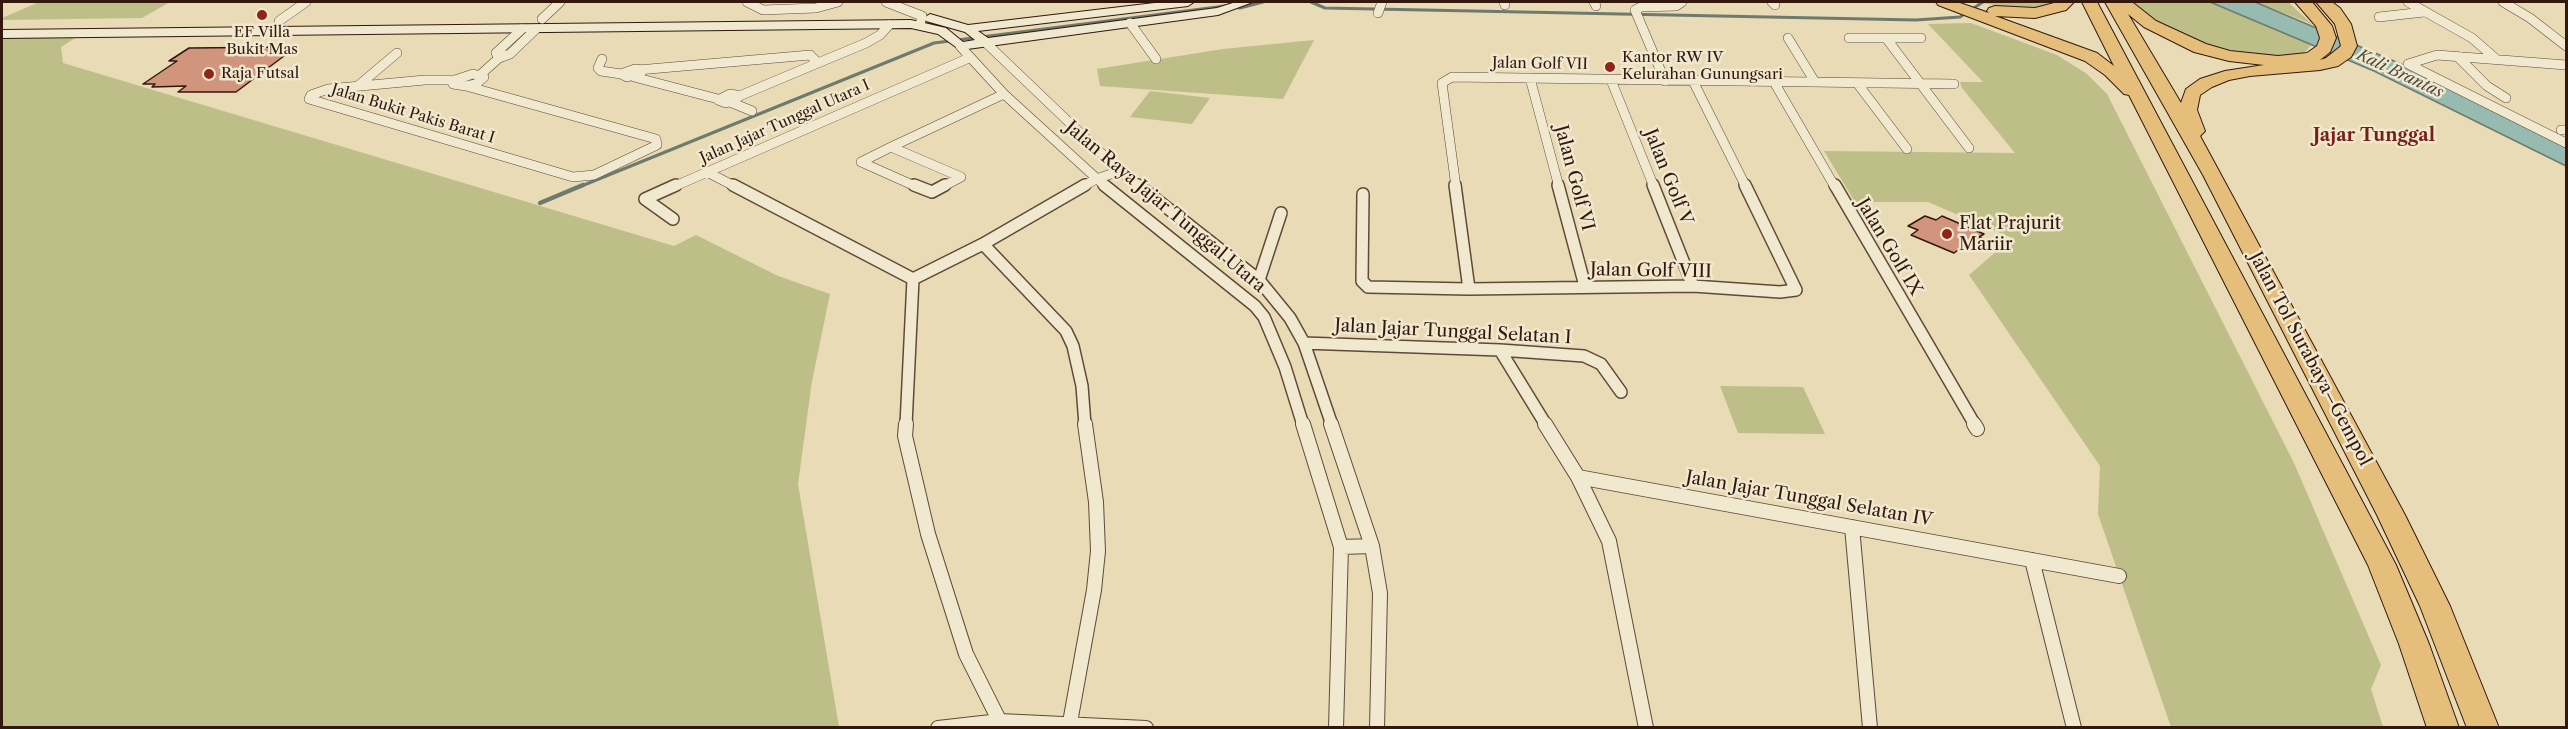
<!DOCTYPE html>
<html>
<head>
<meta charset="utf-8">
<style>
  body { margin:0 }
  #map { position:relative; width:2568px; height:729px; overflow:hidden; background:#e8dbb5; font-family:"Libre Caslon Text",serif }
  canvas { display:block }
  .frame { position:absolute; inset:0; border:3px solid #34180e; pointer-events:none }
</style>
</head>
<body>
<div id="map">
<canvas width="2568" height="729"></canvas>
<div class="frame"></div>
</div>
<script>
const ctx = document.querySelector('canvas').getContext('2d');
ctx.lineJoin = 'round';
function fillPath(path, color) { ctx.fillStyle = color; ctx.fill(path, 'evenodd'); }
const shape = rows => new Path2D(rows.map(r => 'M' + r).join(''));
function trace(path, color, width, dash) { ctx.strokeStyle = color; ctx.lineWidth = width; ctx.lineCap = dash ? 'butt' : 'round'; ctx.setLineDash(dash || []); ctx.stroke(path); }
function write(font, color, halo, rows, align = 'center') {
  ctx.font = font + ' "Libre Caslon Text",serif'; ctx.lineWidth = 5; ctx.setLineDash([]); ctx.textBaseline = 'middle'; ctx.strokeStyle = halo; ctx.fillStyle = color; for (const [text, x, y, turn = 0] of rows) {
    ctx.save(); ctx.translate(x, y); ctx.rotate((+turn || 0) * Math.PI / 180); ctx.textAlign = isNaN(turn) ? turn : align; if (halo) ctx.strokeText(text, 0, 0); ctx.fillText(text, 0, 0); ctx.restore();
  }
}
fillPath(shape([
  [39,2,170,2,142,18,2,20,2,18],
  [1975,2,2054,2,2037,7,2019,9],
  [2135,2,2210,2,2312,44,2305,52,2290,56,2252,55,2215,48,2161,24,2139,8],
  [2255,2,2288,2,2313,25,2305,21],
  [1971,23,2057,55,2087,74,2107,94,2294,463,2381,665,2371,689,2383,727,2171,727,2098,514,2100,466,1969,275,2012,238,1928,202,1855,202,1824,151,2015,153,1962,88,1960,82,1983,82,1928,24],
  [2,36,78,36,61,47,63,63,674,246,696,235,778,276,830,294,812,381,798,484,839,727,2,727],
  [1314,40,1283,99,1100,86,1097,69,1223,49],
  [1150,91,1210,98,1192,124,1130,117],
  [1720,386,1803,387,1825,434,1738,433]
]), '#bebe88');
const water = shape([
  [2210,2,2255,2,2401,64,2566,145,2566,166,2374,71,2210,2]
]);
fillPath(water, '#97bbb0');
trace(water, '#6f7a6f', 1.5);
trace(shape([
  [1311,2,1325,8,1916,20,1960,17,1983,2],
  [579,187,934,43,1225,6,1240,8,1263,2]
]), '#6f7a6f', 3);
trace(shape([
  [540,203,583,185]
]), '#6f7a6f', 4.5);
const building = shape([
  [296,47,236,92,178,92,186,86,152,87,155,84,143,84,177,61,169,61,189,48,296,47],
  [1925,216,1936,220,1942,216,1984,234,1979,237,1982,238,1965,250,1961,248,1954,253,1911,235,1918,230,1908,226,1925,216]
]);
fillPath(building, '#d0957c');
trace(building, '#34180e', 1.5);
const streetFar2 = shape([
  [747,2,763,10,816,8,838,2],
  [886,2,922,16,920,25],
  [1504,2,1505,5],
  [1594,2,1596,6],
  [1772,2,1775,5],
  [2408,2,2472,38,2496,59],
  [2503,2,2530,18,2566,46],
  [1378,13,1382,2],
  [2379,17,2424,12],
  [542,19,560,2],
  [279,21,306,2],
  [1130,23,1156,59],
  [1788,38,1815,82],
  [1849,38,1886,38,1969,148],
  [1886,38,1921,38],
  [985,42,1120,171,1140,187],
  [960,46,1004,94,1106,187],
  [2457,56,2487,86,2506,98],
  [499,58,496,53,522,29],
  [602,59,598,68,601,71,621,74],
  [818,63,866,43,880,35,889,25],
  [2566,65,2437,55,2408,64,2566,143],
  [635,69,641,70,641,73,627,77,621,74,635,69],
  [638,70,810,55,818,63,737,97],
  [480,75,499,58,510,54,536,29],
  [634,77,718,99],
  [1530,78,1559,187],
  [455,80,453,84,466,86],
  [455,80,425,80,328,89,311,95,309,99,573,177,594,175,657,145,656,139,466,86],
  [455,80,473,74,484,77,476,84,466,86],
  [1611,80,1654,187],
  [1665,81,1635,10,1641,7,1676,6,1682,2],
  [1693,81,1746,187],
  [1774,82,1835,187],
  [1857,83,1907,149],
  [359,85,397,53],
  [730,94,736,95,737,98,726,103,718,100,730,94],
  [730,102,752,111],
  [2561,130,2566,130],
  [891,147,961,177,942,187],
  [891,147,861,162,917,187],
  [891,147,1004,94],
  [707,172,736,187],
  [673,187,969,58],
  [1082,187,1096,179,1120,171],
  [1456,187,1442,83,1452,77,1954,84]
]);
const streetFar1 = shape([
  [733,185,913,279],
  [914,185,932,192,945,185],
  [1104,185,1255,306,1264,317,1285,367,1303,425],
  [1138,185,1259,280,1290,318,1304,343,1332,425],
  [1455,185,1469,289],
  [1558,185,1585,286],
  [1653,185,1693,286],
  [1835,185,1975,425],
  [1363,194,1362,281,1368,287,1469,289,1693,286,1780,292,1796,290,1745,185],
  [645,199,676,185],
  [645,199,673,219],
  [983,244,1066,331,1073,346,1082,386,1085,425],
  [913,279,983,244,1085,185],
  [1259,280,1281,213],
  [1304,343,1500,350,1584,356,1601,364,1621,392],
  [1500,350,1546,425],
  [906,425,913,279]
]);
const street = shape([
  [906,424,905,436,928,534,966,654,1003,728],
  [1303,424,1341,547,1336,728],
  [1331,424,1372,546,1380,593,1377,728],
  [1545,424,1578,477,1609,541,1646,728],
  [1974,424,1977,429],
  [1578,477,2119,576],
  [1852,527,1870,728],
  [1341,547,1372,546],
  [2032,560,2074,728],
  [938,728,1000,721,1146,728],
  [1069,728,1094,590,1098,551,1096,502,1085,424]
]);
const secondary = shape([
  [1163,2,1194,2,1188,6,978,31,988,38,1217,8,1236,2,1253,2,1218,15,960,50,938,34,911,28,2,38,2,30,911,20,946,28,963,42,975,40,965,32,926,21,924,18,930,14,968,25,1163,2]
]);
const highway = shape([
  [1936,2,1957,2,1989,13,1987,11,1989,8,1995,6,2035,8,2058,2,2074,2,2066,10,2035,18,1995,16,2097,53,2114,66,2082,2,2097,2,2396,565,2429,644,2459,728,2427,728,2399,644,2368,565,2129,95,2124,94,2105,75,2085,61,1938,5,1936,2],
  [2105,2,2132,2,2156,21,2206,44,2230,51,2278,56,2307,53,2317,46,2320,38,2316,26,2295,2,2312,2,2332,26,2336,38,2330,52,2320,60,2326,58,2341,46,2335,24,2316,2,2332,2,2340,8,2351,24,2357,46,2351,57,2338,66,2320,70,2250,76,2229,80,2212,87,2200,95,2197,110,2205,131,2200,136,2405,515,2450,606,2499,728,2467,728,2420,606,2377,515,2203,175,2105,2],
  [2128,14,2144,27,2194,52,2229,61,2264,65,2225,71,2200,79,2186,89,2181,103,2128,14]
]);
trace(streetFar2, '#614938', 10);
trace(streetFar1, '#614938', 14);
trace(street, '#614938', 16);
trace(secondary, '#34180e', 2);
trace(highway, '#34180e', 2);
trace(streetFar2, '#f0e8cf', 9);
trace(streetFar1, '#f0e8cf', 11);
trace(street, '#f0e8cf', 14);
fillPath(secondary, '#f0e8cf');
fillPath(highway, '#e4be7a');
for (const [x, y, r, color] of [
  [262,15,6,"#8f2418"],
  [1610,67,6,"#8f2418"],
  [209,74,6,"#8f2418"],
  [1947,234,6,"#8f2418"]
]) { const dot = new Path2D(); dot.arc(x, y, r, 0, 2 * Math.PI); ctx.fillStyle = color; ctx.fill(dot); trace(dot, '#f0e8cf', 2); }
write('15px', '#34180e', '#f0e8cf', [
  ["EF Villa",262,33,"center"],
  ["Bukit Mas",262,50,"center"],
  ["Kantor RW IV",1622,58],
  ["Kelurahan Gunungsari",1622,75],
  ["Raja Futsal",221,74]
], 'left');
write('15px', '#34180e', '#f0e8cf', [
  ["Jalan Golf VII",1540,64,1],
  ["Jalan Bukit Pakis Barat I",413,114,17],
  ["Jalan Jajar Tunggal Utara I",785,122,-24]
]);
write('italic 16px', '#52493f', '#f0e8cf', [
  ["Kali Brantas",2400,74,25]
]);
write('bold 18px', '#7a1f14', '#f0e8cf', [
  ["Jajar Tunggal",2374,136]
]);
write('18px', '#34180e', '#f0e8cf', [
  ["Jalan Golf V",1668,177,68],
  ["Jalan Golf VI",1574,178,75],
  ["Jalan Raya Jajar Tunggal Utara",1165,207,40],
  ["Jalan Golf IX",1889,247,59],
  ["Jalan Golf VIII",1651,271,1],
  ["Jalan Jajar Tunggal Selatan I",1453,332,3],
  ["Jalan Tol Surabaya–Gempol",2310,359,62],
  ["Jalan Jajar Tunggal Selatan IV",1809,499,10]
]);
write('18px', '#34180e', '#f0e8cf', [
  ["Flat Prajurit",1959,224],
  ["Mariir",1959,245]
], 'left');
</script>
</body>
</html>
